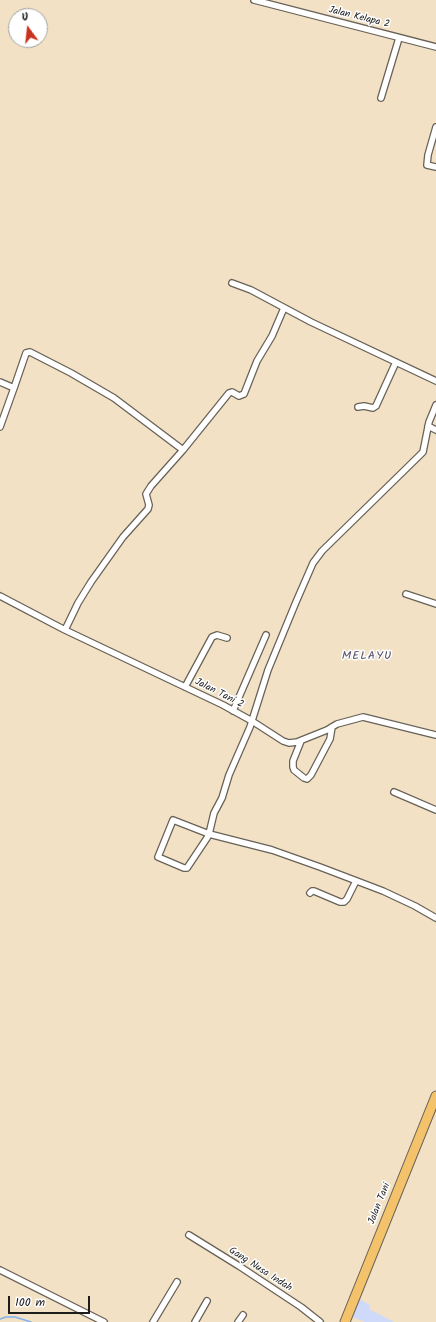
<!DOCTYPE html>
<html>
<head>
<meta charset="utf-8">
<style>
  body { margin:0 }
  #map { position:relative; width:436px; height:1322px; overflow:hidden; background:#f2e1c4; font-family:Kalam,sans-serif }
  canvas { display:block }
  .north { position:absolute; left:8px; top:8px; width:40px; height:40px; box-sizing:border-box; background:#fff; border:1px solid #a4a4a4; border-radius:50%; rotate:345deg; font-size:11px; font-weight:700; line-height:16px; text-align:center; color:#1c1c1c }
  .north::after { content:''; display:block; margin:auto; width:14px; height:18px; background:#c8321e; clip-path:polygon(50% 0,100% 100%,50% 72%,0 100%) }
  .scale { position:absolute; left:8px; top:1296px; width:82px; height:18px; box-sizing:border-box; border:2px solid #1c1c1c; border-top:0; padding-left:5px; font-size:12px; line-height:14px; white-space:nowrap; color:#1c1c1c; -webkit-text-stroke:3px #fff; paint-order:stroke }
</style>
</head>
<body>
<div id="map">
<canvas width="436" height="1322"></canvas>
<div class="north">U</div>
<div class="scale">100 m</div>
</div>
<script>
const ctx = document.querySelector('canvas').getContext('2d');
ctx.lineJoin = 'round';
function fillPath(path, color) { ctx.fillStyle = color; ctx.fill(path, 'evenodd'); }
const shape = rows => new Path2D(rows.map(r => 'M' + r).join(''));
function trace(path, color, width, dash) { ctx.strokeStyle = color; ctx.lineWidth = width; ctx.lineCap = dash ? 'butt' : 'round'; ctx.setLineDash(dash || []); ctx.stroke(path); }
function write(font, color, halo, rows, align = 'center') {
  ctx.font = font + ' Kalam,sans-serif'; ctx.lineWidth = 3; ctx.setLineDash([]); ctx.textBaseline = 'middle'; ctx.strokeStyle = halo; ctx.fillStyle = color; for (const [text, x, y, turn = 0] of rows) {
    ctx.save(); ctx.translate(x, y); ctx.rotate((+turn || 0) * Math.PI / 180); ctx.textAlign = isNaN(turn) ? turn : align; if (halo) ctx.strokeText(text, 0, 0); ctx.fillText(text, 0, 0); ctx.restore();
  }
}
fillPath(shape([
  [358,1298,370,1305,369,1309,394,1322,365,1322,350,1316]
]), '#cfdafa');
trace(shape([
  [0,1319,6,1317,15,1317,31,1322]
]), '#81b2ed', 1.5);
const minor = shape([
  [254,0,436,47],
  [381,98,399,38],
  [436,127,428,155,427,165,436,167],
  [232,283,251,290,311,322,436,381],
  [0,382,14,388,0,427],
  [14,388,26,353,30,352,71,373,114,398,183,450],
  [436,405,429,422,423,452,419,456,322,551,313,563,296,602,268,670,250,727,229,775,222,798,214,813,209,834,207,838,187,868,184,868,158,857,173,820,209,834,272,850,320,867,383,891,415,906,436,918],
  [358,407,364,406,373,408,376,406,396,362],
  [428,426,436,430],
  [406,594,436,604],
  [0,596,65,630,223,705,252,721,283,741,289,743,297,742,327,730,337,724,363,717,436,735],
  [65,630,78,603,91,582,123,537,148,509,149,505,146,494,151,486,183,450,229,393,232,392,239,396,244,394,257,361,272,336,284,308],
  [185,687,212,637,217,635,227,638],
  [233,711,266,635],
  [301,741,293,761,293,767,294,770,304,778,307,779,311,775,330,739,332,727],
  [394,792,436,810],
  [310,893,312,891,314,891,340,902,344,902,347,899,356,881],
  [189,1235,239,1266,301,1307,320,1322],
  [0,1270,104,1322],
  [153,1322,177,1282],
  [195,1322,207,1301],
  [238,1322,243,1315]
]);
const trunk = shape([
  [345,1322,436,1096]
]);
trace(minor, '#676157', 8);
trace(trunk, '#676157', 11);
trace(minor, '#fff', 5.5);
trace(trunk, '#f3c26a', 9);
write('10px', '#1c1c1c', '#fff', [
  ["Jalan Kelapa 2",359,18,14],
  ["Jalan Tani 2",219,694,27],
  ["Jalan Tani",380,1204,-68],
  ["Gang Nusa Indah",260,1270,33]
]);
ctx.letterSpacing = '1px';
write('12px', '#55516a', '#fff', [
  ["MELAYU",367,657]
]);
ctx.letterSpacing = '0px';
</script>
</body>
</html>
